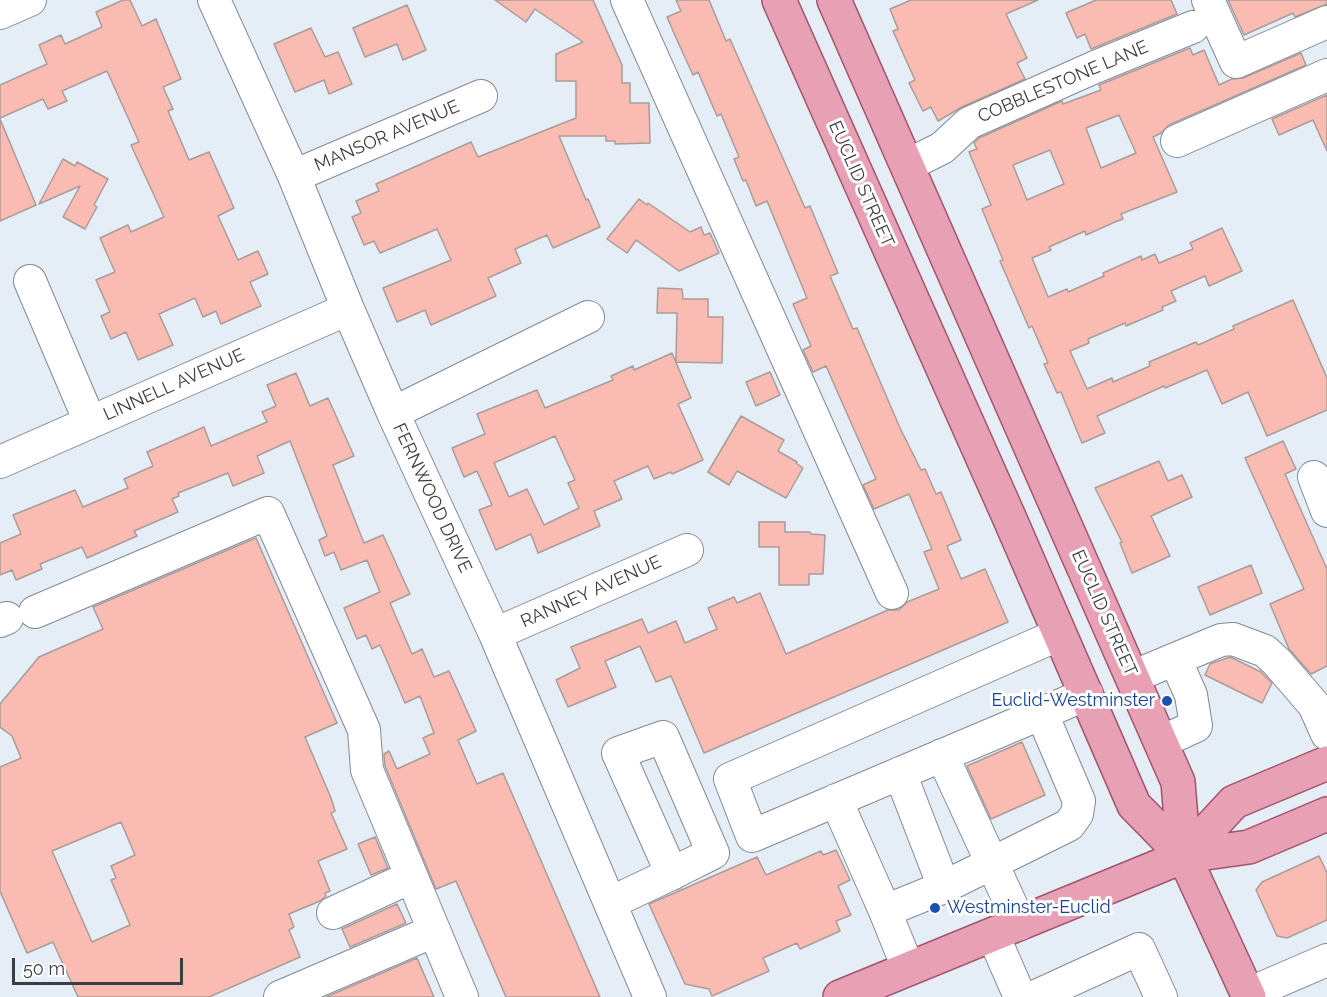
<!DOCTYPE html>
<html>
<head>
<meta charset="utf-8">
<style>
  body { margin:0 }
  #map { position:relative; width:1327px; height:997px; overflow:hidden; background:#e5edf7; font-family:Raleway,sans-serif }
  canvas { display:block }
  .scale { position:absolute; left:12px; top:958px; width:171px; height:27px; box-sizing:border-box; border:3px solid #3a3d41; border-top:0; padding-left:8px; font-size:18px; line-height:21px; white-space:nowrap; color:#3a3d41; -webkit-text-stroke:4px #fff; paint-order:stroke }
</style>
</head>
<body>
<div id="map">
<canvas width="1327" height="997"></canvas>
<div class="scale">50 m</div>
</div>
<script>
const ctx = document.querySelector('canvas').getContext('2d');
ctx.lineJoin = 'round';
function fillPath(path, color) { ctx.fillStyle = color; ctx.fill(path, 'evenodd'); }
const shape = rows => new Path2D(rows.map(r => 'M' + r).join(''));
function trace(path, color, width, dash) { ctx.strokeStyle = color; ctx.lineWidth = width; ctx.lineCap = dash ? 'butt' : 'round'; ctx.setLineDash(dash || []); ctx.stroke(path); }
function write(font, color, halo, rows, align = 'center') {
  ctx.font = font + ' Raleway,sans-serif'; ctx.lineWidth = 6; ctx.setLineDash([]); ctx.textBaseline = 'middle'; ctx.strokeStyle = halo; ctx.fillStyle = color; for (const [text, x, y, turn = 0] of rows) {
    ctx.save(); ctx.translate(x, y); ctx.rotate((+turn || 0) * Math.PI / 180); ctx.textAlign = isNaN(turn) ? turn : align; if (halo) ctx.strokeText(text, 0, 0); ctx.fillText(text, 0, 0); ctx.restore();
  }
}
const building = shape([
  [123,0,130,0,142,26,156,19,181,79,163,87,173,109,168,111,189,160,209,152,234,208,218,216,238,260,258,251,268,274,250,282,261,306,221,324,216,311,203,317,195,298,159,314,173,345,138,360,126,332,111,339,101,316,110,312,96,280,115,272,100,238,128,225,131,232,164,217,131,145,139,142,107,71,62,91,67,101,48,109,43,99,0,118,0,85,47,64,39,45,61,35,65,44,102,27,96,12,123,0],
  [495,0,593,0,622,65,622,83,630,83,630,103,649,103,650,143,615,144,615,141,606,141,606,136,559,136,586,200,588,199,600,227,553,248,547,235,515,249,521,263,488,278,496,296,431,325,425,310,397,322,383,288,451,260,437,229,380,253,374,241,364,245,352,217,361,213,356,201,379,191,376,184,471,142,478,157,576,118,576,81,556,81,556,54,583,42,535,9,526,22,495,0],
  [676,0,709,0,726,41,730,39,805,208,810,206,838,273,830,276,853,329,857,328,900,428,921,470,925,469,936,494,941,492,961,540,947,546,961,579,985,569,1008,622,704,753,671,676,656,682,640,646,605,661,616,687,568,707,556,680,580,668,571,647,642,619,648,633,676,621,685,643,717,629,708,608,734,597,737,603,760,593,786,654,888,610,899,610,907,602,939,589,924,552,932,549,909,494,874,509,863,485,876,479,856,434,826,366,813,372,803,350,811,346,793,304,807,298,767,201,756,206,746,180,743,181,734,159,739,157,721,114,717,116,698,72,693,75,677,40,667,17,681,11,676,0],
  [911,0,1038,0,1006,14,1027,58,1017,63,1025,79,962,107,938,121,931,107,923,111,909,83,915,80,893,31,898,29,890,9,911,0],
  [1096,0,1171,0,1177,14,1091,49,1085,34,1077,38,1066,13,1096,0],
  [1228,0,1327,0,1327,4,1295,17,1293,13,1244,35,1228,0],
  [407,5,426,50,403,60,397,44,365,57,353,28,407,5],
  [311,28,325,57,338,52,352,84,329,94,324,80,295,92,274,44,311,28],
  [1190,48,1193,55,1204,50,1219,85,1232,79,1243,78,1301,53,1306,65,1169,125,1161,133,1153,137,1177,192,1121,214,1123,219,1115,222,1086,235,1085,231,1049,247,1051,250,1032,258,1048,297,1067,289,1068,292,1104,276,1103,273,1141,256,1142,260,1155,254,1159,263,1193,249,1190,243,1222,228,1242,271,1209,286,1205,276,1171,291,1176,301,1162,307,1163,310,1126,326,1125,323,1088,339,1089,343,1070,351,1087,389,1112,378,1113,382,1150,366,1149,362,1196,342,1198,345,1234,329,1233,326,1293,300,1327,378,1327,410,1267,436,1248,392,1222,404,1207,370,1165,388,1164,386,1097,416,1105,433,1082,443,1061,392,1057,393,1044,364,1048,363,1032,326,1029,328,1000,261,1003,260,982,209,991,205,969,152,977,149,974,143,979,138,1062,101,1063,104,1101,90,1099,85,1190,48],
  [1119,115,1136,153,1101,168,1086,128,1119,115],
  [1050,150,1064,184,1027,200,1013,165,1050,150],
  [1327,95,1327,151,1313,120,1279,135,1272,119,1327,95],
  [0,119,36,205,0,221,0,119],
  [63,159,75,166,77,162,108,179,94,205,97,207,85,229,63,217,80,186,39,204,63,159],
  [639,199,647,205,648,203,690,232,701,227,704,235,710,233,719,253,679,271,636,240,627,253,607,239,639,199],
  [658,288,682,289,683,299,708,299,708,317,723,317,722,363,676,362,677,313,657,313,658,288],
  [672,353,691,398,678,404,703,460,672,474,671,472,654,479,648,466,614,481,622,499,594,511,600,526,577,536,538,553,531,534,496,550,479,510,492,505,477,471,464,477,452,448,485,434,477,414,537,390,545,408,613,380,611,376,633,366,634,370,672,353],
  [555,436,575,480,568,483,579,508,544,525,527,489,509,497,494,463,555,436],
  [770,372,780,395,756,406,746,382,770,372],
  [296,373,310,406,328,398,354,456,333,465,364,543,383,535,410,594,390,603,412,654,422,649,434,677,449,671,476,731,458,740,477,784,503,773,600,997,506,997,456,881,436,889,385,766,384,754,389,751,397,769,430,754,423,738,434,733,420,696,405,703,380,645,372,649,366,635,357,639,344,608,380,592,367,560,341,570,334,552,325,556,319,540,327,536,290,441,257,456,264,473,233,486,228,473,178,493,179,496,172,499,178,512,134,531,137,536,87,558,82,547,40,564,42,569,16,580,12,570,0,575,0,543,21,534,13,515,75,490,83,507,128,488,124,479,153,466,147,452,204,427,211,446,267,422,262,412,276,406,267,385,296,373],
  [741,416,784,440,778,451,797,462,796,463,803,468,786,498,737,471,729,485,708,472,741,416],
  [1283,441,1296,469,1285,474,1327,569,1327,666,1311,674,1289,649,1270,604,1304,589,1245,458,1283,441],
  [1159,461,1168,481,1182,475,1192,497,1151,516,1170,556,1132,573,1120,543,1122,542,1095,488,1159,461],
  [759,522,785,522,785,532,810,532,811,534,825,535,823,574,809,574,809,585,779,585,779,547,759,547,759,522],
  [256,538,337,723,305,737,331,798,335,811,331,813,347,849,318,861,330,891,325,893,326,896,320,901,289,914,294,927,289,930,300,957,209,997,78,997,53,942,27,953,0,891,0,767,21,758,12,736,0,727,0,704,39,657,103,629,93,607,256,538],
  [121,822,135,855,111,866,116,878,111,880,130,925,92,942,52,851,121,822],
  [1251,565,1262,593,1210,615,1198,587,1251,565],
  [1230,657,1261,672,1272,683,1262,703,1205,675,1210,664,1230,657],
  [1022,742,1045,795,991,819,967,766,1022,742],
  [375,837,388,868,371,875,358,844,375,837],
  [836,850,850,880,838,886,851,915,836,921,840,931,800,949,797,943,763,958,769,971,712,996,709,989,685,984,649,904,757,857,766,875,821,851,823,855,836,850],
  [1319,856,1327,873,1327,920,1287,938,1277,936,1256,890,1262,882,1319,856],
  [397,904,406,923,350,947,342,929,397,904],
  [417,958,434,997,326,997,417,958]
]);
fillPath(building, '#fabcb2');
trace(building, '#a99c99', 1.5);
const minor = shape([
  [214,0,294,176,348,309,393,413,495,634,650,997],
  [627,0,892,593],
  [1208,0,1236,62,1327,22],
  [0,13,30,0],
  [1177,141,1327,75],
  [908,165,942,148,969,123,1095,67,1193,27],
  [294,176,481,96],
  [30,281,90,422],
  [393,413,588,317],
  [0,462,348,309],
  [1314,477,1327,511],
  [35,612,268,513,364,730,367,770,462,997],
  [0,621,7,618],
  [495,634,687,550],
  [1060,634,730,779,752,836,1087,694],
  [1132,677,1221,640,1233,639,1265,651,1277,662,1314,705,1327,734],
  [1161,742,1196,726,1191,695,1175,659],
  [942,755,1020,924],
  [900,773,944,887],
  [836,800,885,911,908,968],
  [610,903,667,876,713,853,663,737,618,753,672,874],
  [885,911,944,887,1069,825,1077,814,1079,801,1042,714],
  [333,913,411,877],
  [993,935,1020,997],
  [1248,994,1327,960],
  [280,997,434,931],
  [1034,997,1139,949,1161,997]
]);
const major = shape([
  [779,0,1009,517,1134,805,1184,856],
  [834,0,1178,782,1184,856,1249,997],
  [1184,856,1234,802,1327,763],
  [840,997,1184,856,1249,847,1327,814]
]);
trace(minor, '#838993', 34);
trace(major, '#a1546b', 36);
trace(minor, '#fff', 32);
trace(major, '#e8a0b4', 33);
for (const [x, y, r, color] of [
  [1167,701,6,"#1a4fb4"],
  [935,908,6,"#1a4fb4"]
]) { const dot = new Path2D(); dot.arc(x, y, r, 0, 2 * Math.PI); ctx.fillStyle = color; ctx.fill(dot); trace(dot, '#fff', 2); }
write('18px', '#3a3d41', '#fff', [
  ["COBBLESTONE LANE",1063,82,-23],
  ["MANSOR AVENUE",387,136,-23],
  ["EUCLID STREET",861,184,66],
  ["LINNELL AVENUE",174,385,-24],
  ["FERNWOOD DRIVE",432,498,65],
  ["RANNEY AVENUE",591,592,-24],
  ["EUCLID STREET",1104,613,66]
]);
write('18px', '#164399', '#fff', [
  ["Euclid-Westminster",1155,701],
  ["Westminster-Euclid",947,908,"left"]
], 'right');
</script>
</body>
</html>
